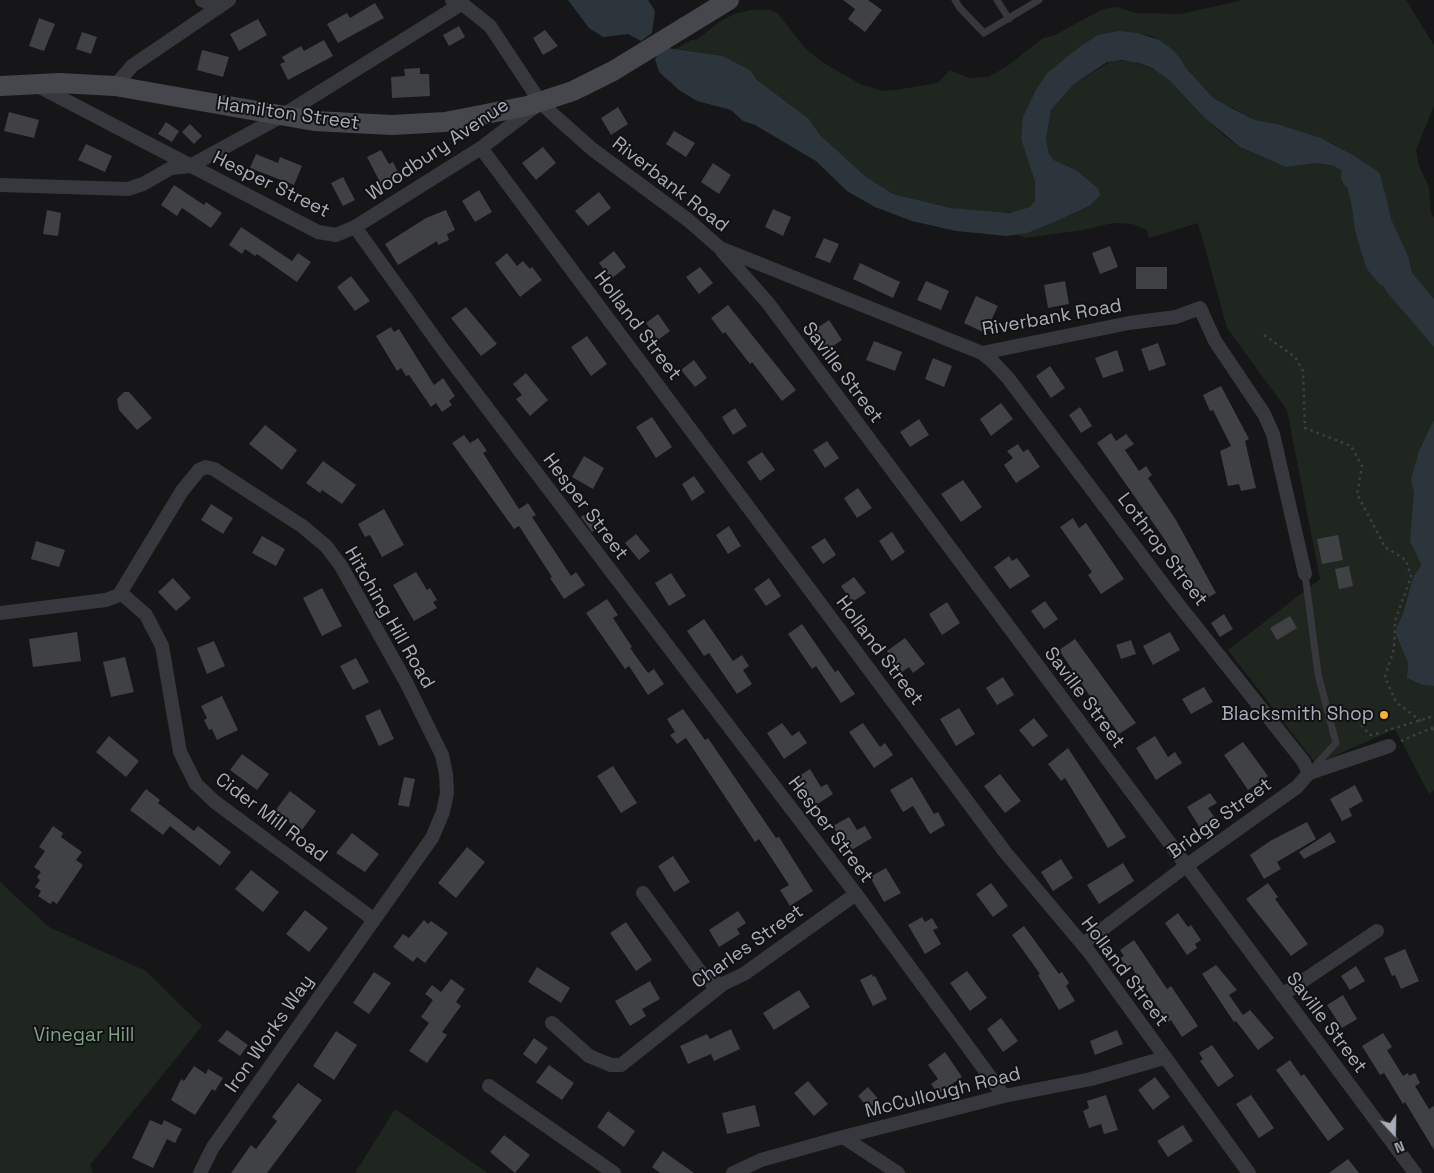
<!DOCTYPE html>
<html>
<head>
<meta charset="utf-8">
<style>
  body { margin:0 }
  #map { position:relative; width:1434px; height:1173px; overflow:hidden; background:#161618; font-family:"Space Grotesk",sans-serif }
  canvas { display:block }
  .north { position:absolute; left:1369px; top:1108px; width:50px; height:50px; -webkit-text-stroke:4px #111113; paint-order:stroke; rotate:159deg; font-size:14px; font-weight:700; line-height:20px; text-align:center; color:#a8adb8 }
  .north::after { content:''; display:block; margin:auto; width:18px; height:22px; background:#a8adb8; clip-path:polygon(50% 0,100% 100%,50% 72%,0 100%) }
</style>
</head>
<body>
<div id="map">
<canvas width="1434" height="1173"></canvas>
<div class="north">N</div>
</div>
<script>
const ctx = document.querySelector('canvas').getContext('2d');
ctx.lineJoin = 'round';
function fillPath(path, color) { ctx.fillStyle = color; ctx.fill(path, 'evenodd'); }
const shape = rows => new Path2D(rows.map(r => 'M' + r).join(''));
function trace(path, color, width, dash) { ctx.strokeStyle = color; ctx.lineWidth = width; ctx.lineCap = dash ? 'butt' : 'round'; ctx.setLineDash(dash || []); ctx.stroke(path); }
function write(font, color, halo, rows, align = 'center') {
  ctx.font = font + ' "Space Grotesk",sans-serif'; ctx.lineWidth = 4; ctx.setLineDash([]); ctx.textBaseline = 'middle'; ctx.strokeStyle = halo; ctx.fillStyle = color; for (const [text, x, y, turn = 0] of rows) {
    ctx.save(); ctx.translate(x, y); ctx.rotate((+turn || 0) * Math.PI / 180); ctx.textAlign = isNaN(turn) ? turn : align; if (halo) ctx.strokeText(text, 0, 0); ctx.fillText(text, 0, 0); ctx.restore();
  }
}
fillPath(shape([
  [1243,0,1406,0,1434,45,1434,106,1416,150,1419,166,1429,187,1431,213,1434,217,1434,790,1429,794,1395,729,1316,764,1228,650,1320,579,1287,410,1227,328,1198,223,1149,238,1147,230,1132,224,1113,223,1083,230,1039,236,1025,238,1017,234,1028,233,1089,206,1098,188,1076,170,1054,160,1049,154,1046,139,1051,110,1074,84,1111,61,1132,61,1157,71,1169,80,1223,135,1240,147,1286,167,1317,163,1334,166,1341,170,1354,184,1363,202,1372,242,1409,262,1392,221,1380,173,1332,143,1277,124,1255,120,1212,97,1184,67,1181,59,1172,49,1152,36,1138,33,1098,35,1047,73,1027,109,1021,139,1035,182,1035,201,1031,207,1017,212,995,213,951,208,893,194,865,176,820,135,809,119,757,80,750,70,737,63,723,56,676,49,691,40,696,40,721,21,734,14,751,10,770,10,778,14,805,48,822,62,860,84,884,91,895,90,938,83,950,70,969,78,988,77,1006,67,1043,38,1053,36,1103,9,1117,7,1136,13,1180,14],
  [0,882,49,927,146,971,202,1026,90,1165,93,1173,0,1173],
  [395,1109,488,1173,355,1173]
]), '#1e261f');
fillPath(shape([
  [568,0,648,0,655,11,652,33,641,41,628,34,603,37,589,28],
  [1119,31,1138,33,1159,40,1172,49,1181,59,1185,67,1212,97,1235,110,1255,120,1277,124,1321,138,1353,155,1380,173,1392,221,1408,256,1412,273,1434,299,1434,347,1386,291,1376,263,1363,202,1354,184,1345,173,1334,166,1317,163,1286,167,1240,147,1205,118,1169,80,1152,68,1139,63,1122,60,1107,62,1074,84,1051,110,1046,139,1049,154,1054,160,1076,170,1098,188,1100,195,1089,206,1061,219,1028,233,1007,236,956,231,912,221,875,207,847,191,816,161,804,154,755,125,743,121,731,110,697,101,679,90,659,72,655,59,659,53,668,48,723,56,750,70,757,80,809,119,820,135,865,176,893,194,951,208,1010,213,1030,207,1035,201,1035,182,1021,139,1023,117,1036,90,1047,73,1081,46,1098,35],
  [1434,420,1434,686,1423,685,1407,678,1413,609,1421,564,1410,541,1414,493,1411,479,1419,451]
]), '#2c353c');
trace(shape([
  [1354,176,1359,181,1364,200,1368,229,1378,262,1388,274],
  [1434,570,1425,583,1416,616,1409,632,1418,653,1434,671]
]), '#2c353c', 26);
fillPath(shape([
  [843,0,868,0,882,10,865,32,848,19,855,9],
  [375,3,384,18,338,43,327,24,347,13,350,18],
  [39,18,55,24,44,51,29,46],
  [258,19,267,35,239,51,230,34],
  [459,26,465,37,449,46,443,35],
  [545,30,558,46,543,55,533,38],
  [82,32,97,37,91,54,76,49],
  [324,40,333,56,288,80,280,64,285,62,282,57,301,46,304,51],
  [202,50,229,57,223,77,197,70],
  [420,68,420,74,429,74,430,96,392,98,391,77,405,76,404,69],
  [618,107,628,124,611,135,601,118],
  [9,112,39,120,34,138,4,131],
  [166,122,179,131,172,142,158,134],
  [190,124,202,136,194,144,182,132],
  [674,131,695,143,686,157,666,144],
  [86,144,112,156,105,172,78,160],
  [543,147,556,163,536,180,522,163],
  [381,150,389,164,393,162,400,176,382,186,367,157],
  [256,154,278,163,280,157,302,166,294,185,250,168],
  [713,163,731,175,719,194,701,182],
  [343,177,355,200,343,206,331,183],
  [174,185,204,205,206,202,222,213,211,228,182,208,177,216,161,205],
  [479,190,492,212,475,222,462,201],
  [599,192,611,208,588,226,575,211],
  [773,209,791,217,783,236,765,227],
  [47,210,61,213,58,236,43,234],
  [446,210,455,230,447,234,449,240,438,245,437,241,398,265,385,244,426,218],
  [241,227,292,261,298,253,311,262,297,282,257,254,255,256,245,249,242,254,229,245],
  [824,238,839,244,830,263,815,257],
  [1110,246,1118,267,1100,274,1092,253],
  [614,251,626,267,611,279,599,263],
  [507,253,517,266,523,261,530,269,532,267,542,280,520,297,495,263],
  [860,263,900,282,893,298,853,279],
  [700,267,713,283,699,294,686,277],
  [1136,267,1167,267,1167,289,1136,289],
  [351,276,370,301,355,311,337,287],
  [926,281,949,291,941,310,917,300],
  [1065,281,1069,304,1048,308,1044,285],
  [976,296,998,306,985,333,964,323],
  [728,305,796,390,782,401,752,362,750,364,725,332,723,334,711,318],
  [466,307,497,344,481,356,451,318],
  [658,314,670,331,658,340,646,323],
  [829,320,842,340,827,350,814,330],
  [391,327,394,332,399,329,434,385,443,378,455,396,449,401,452,405,442,412,436,403,431,407,409,375,406,376,401,368,397,371,376,336],
  [587,336,607,364,591,376,571,347],
  [874,341,902,352,895,371,866,360],
  [1158,343,1166,365,1149,371,1141,349],
  [1117,350,1124,371,1103,378,1095,358],
  [933,358,952,366,944,387,925,379],
  [694,360,707,378,695,387,681,370],
  [1050,366,1065,388,1051,398,1036,376],
  [526,373,548,400,530,416,516,399,522,395,513,384],
  [1221,386,1249,439,1245,441,1256,488,1241,491,1239,484,1228,486,1220,451,1231,446,1213,410,1210,411,1203,395],
  [124,392,129,392,152,418,137,430,119,410,117,399],
  [1001,403,1013,419,991,436,980,419],
  [1080,407,1092,426,1081,433,1069,415],
  [735,408,747,426,733,435,722,417],
  [652,417,672,447,656,458,636,427],
  [919,419,929,435,910,447,900,432],
  [265,425,297,450,282,470,249,444],
  [1111,433,1116,441,1126,434,1134,444,1125,450,1139,471,1146,466,1152,475,1148,478,1176,520,1216,593,1202,601,1180,562,1178,563,1165,540,1097,443],
  [464,435,470,443,478,438,487,451,483,453,519,509,528,503,536,515,532,517,571,576,576,572,585,585,564,599,550,578,552,577,519,526,514,529,452,443],
  [827,441,839,458,825,468,813,450],
  [1018,444,1023,452,1028,449,1040,467,1016,483,1004,465,1013,458,1007,451],
  [762,452,775,470,760,481,747,462],
  [584,456,604,468,593,489,572,477],
  [323,461,356,485,342,504,322,490,320,493,306,483],
  [694,476,705,492,692,501,682,484],
  [963,480,982,507,961,522,941,494],
  [858,488,872,508,857,518,844,498],
  [211,504,233,518,223,534,201,520],
  [384,509,404,545,382,557,370,535,365,537,358,524],
  [591,511,600,528,592,532,581,517],
  [1073,518,1079,528,1086,523,1124,579,1101,594,1088,575,1092,572,1060,527],
  [729,526,741,546,728,554,716,535],
  [892,532,905,552,892,561,879,541],
  [636,534,650,551,639,560,625,543],
  [1338,535,1343,560,1322,564,1317,539],
  [262,536,285,549,276,566,252,553],
  [825,538,836,555,823,564,811,547],
  [36,541,65,550,59,567,31,559],
  [1009,556,1012,561,1017,558,1030,576,1010,589,994,567],
  [1349,566,1353,586,1339,589,1335,569],
  [416,572,427,590,430,588,437,600,433,602,437,608,414,621,393,585],
  [671,573,686,596,669,606,655,583],
  [854,577,866,593,852,602,841,586],
  [173,578,191,598,176,611,158,592],
  [769,578,781,596,766,606,754,589],
  [322,588,342,626,322,636,303,598],
  [607,599,618,615,613,618,632,647,630,648,648,673,654,669,664,684,648,695,629,666,625,669,586,613],
  [1045,601,1058,619,1044,629,1031,611],
  [947,602,960,623,942,635,929,614],
  [1224,614,1233,629,1220,637,1211,623],
  [1290,616,1297,628,1277,640,1270,628],
  [704,619,733,661,742,655,749,666,743,670,752,684,737,694,709,653,704,656,687,631],
  [802,624,835,672,838,670,855,694,841,703,816,666,812,669,788,634],
  [77,632,81,661,33,667,29,639],
  [1170,632,1180,650,1153,665,1143,646],
  [905,638,925,664,913,673,909,667,902,672,887,651],
  [1075,639,1136,723,1119,734,1098,704,1096,705,1059,650],
  [1131,640,1136,654,1121,659,1116,645],
  [214,641,225,666,207,674,197,648],
  [125,657,134,692,111,697,103,662],
  [356,658,369,682,353,690,340,666],
  [1003,677,1014,695,997,705,986,688],
  [1204,687,1213,702,1191,714,1182,699],
  [222,696,238,730,217,740,212,729,209,730,204,720,207,718,201,706],
  [959,708,975,734,956,746,940,719],
  [380,709,394,739,379,746,365,716],
  [683,709,705,740,708,738,776,838,779,837,813,891,790,906,780,890,789,885,759,839,755,842,686,738,677,744,670,735,675,732,667,719],
  [1034,718,1048,736,1033,747,1019,730],
  [782,723,792,736,799,731,807,743,784,759,767,733],
  [863,723,880,747,885,743,893,755,874,768,849,732],
  [109,736,139,761,126,777,96,752],
  [1155,736,1168,757,1175,752,1182,763,1156,780,1136,748],
  [1243,742,1268,776,1248,790,1224,755],
  [1068,748,1126,837,1108,848,1065,778,1061,781,1048,764],
  [242,754,269,774,257,790,230,770],
  [613,766,637,803,621,813,597,776],
  [810,769,821,787,827,784,833,794,813,807,796,778],
  [1000,774,1021,801,1005,813,984,786],
  [404,777,415,779,409,807,398,805],
  [912,777,934,814,938,812,945,825,930,834,913,806,903,812,890,790],
  [1355,785,1363,801,1349,809,1352,816,1342,821,1330,799],
  [146,789,160,800,158,803,194,831,198,826,231,852,220,866,170,826,163,835,130,810],
  [290,791,316,811,301,831,275,811],
  [1210,793,1217,803,1208,808,1215,818,1200,828,1187,807],
  [849,817,857,830,865,826,872,838,848,852,833,826],
  [1307,822,1316,839,1277,862,1281,869,1264,879,1250,855,1270,841],
  [53,826,63,833,61,837,82,852,76,860,83,865,57,904,53,901,50,904,38,896,41,891,35,887,40,880,37,877,41,872,34,867,45,851,39,847],
  [1330,832,1336,842,1304,859,1299,852],
  [352,833,379,854,365,872,336,853],
  [467,847,485,862,456,898,438,883],
  [673,856,690,882,674,892,658,866],
  [1061,859,1073,878,1053,891,1041,872],
  [1123,863,1134,881,1099,904,1087,885],
  [886,868,901,893,884,902,870,877],
  [251,870,279,892,263,912,235,889],
  [991,883,1008,906,993,917,976,894],
  [1268,883,1278,897,1275,899,1308,944,1291,956,1246,899],
  [305,910,328,928,309,952,286,934],
  [738,911,746,923,737,929,740,934,719,947,709,930],
  [1178,913,1188,927,1191,925,1201,940,1195,944,1197,948,1187,955,1165,923],
  [922,917,925,922,932,918,938,928,933,930,941,944,925,954,908,925],
  [424,920,428,924,431,921,448,933,425,963,417,957,413,962,393,947,403,934,409,938],
  [626,922,652,960,636,971,610,933],
  [1024,926,1059,974,1062,972,1069,983,1066,986,1075,1001,1059,1010,1038,975,1040,974,1012,935],
  [1134,940,1167,989,1171,986,1198,1026,1182,1037,1171,1020,1168,1022,1132,968,1129,970,1120,958,1124,956,1120,950],
  [1405,949,1419,981,1401,989,1395,975,1392,976,1384,958],
  [1216,965,1237,990,1229,995,1243,1015,1250,1010,1274,1038,1258,1050,1236,1021,1234,1022,1202,974],
  [1356,966,1365,981,1350,990,1341,976],
  [537,967,570,988,561,1003,528,982],
  [967,971,987,998,970,1011,950,983],
  [374,972,391,983,369,1014,353,1003],
  [872,974,873,977,875,976,887,999,873,1006,860,980],
  [451,979,465,989,456,1002,461,1006,442,1032,447,1035,427,1063,409,1051,429,1023,421,1017,433,1000,425,994,432,985,441,992],
  [650,981,660,999,642,1009,646,1016,630,1026,615,1001],
  [799,990,810,1007,774,1030,763,1013],
  [1343,995,1357,1019,1342,1028,1327,1005],
  [1001,1018,1018,1041,1003,1052,987,1029],
  [731,1029,740,1049,714,1061,711,1054,688,1064,680,1046,707,1034,710,1039],
  [227,1030,248,1045,240,1056,218,1041],
  [1117,1030,1123,1044,1095,1055,1090,1041],
  [336,1031,357,1045,334,1080,313,1066],
  [1383,1033,1392,1047,1387,1050,1403,1076,1408,1073,1409,1076,1415,1073,1420,1083,1415,1086,1429,1109,1434,1106,1434,1150,1405,1102,1403,1104,1384,1073,1380,1075,1362,1046],
  [534,1038,548,1048,536,1064,523,1054],
  [1212,1045,1234,1076,1218,1087,1200,1061,1203,1059,1199,1053],
  [945,1052,962,1077,938,1094,931,1084,938,1079,928,1065],
  [1290,1060,1301,1076,1304,1074,1344,1129,1328,1141,1276,1070],
  [549,1065,574,1083,562,1100,536,1082],
  [194,1066,206,1074,208,1069,223,1078,215,1091,212,1089,195,1115,171,1100,181,1079,184,1081],
  [1155,1077,1170,1097,1153,1110,1138,1090],
  [808,1081,828,1104,814,1116,794,1093],
  [298,1083,322,1100,267,1173,231,1173,251,1145,256,1149,277,1121,272,1117],
  [868,1087,879,1100,869,1109,858,1096],
  [1106,1095,1118,1130,1104,1134,1101,1124,1089,1128,1083,1111,1089,1108,1087,1101],
  [1251,1095,1274,1128,1259,1138,1236,1104],
  [755,1105,760,1126,727,1134,722,1113],
  [608,1111,635,1131,624,1147,597,1127],
  [150,1120,162,1125,164,1120,182,1129,175,1143,167,1139,153,1168,132,1158],
  [1183,1125,1193,1141,1168,1157,1157,1141],
  [504,1135,530,1155,515,1173,490,1152],
  [663,1151,694,1173,660,1173,652,1167],
  [1348,1159,1359,1173,1329,1173]
]), '#404145');
trace(shape([
  [1264,335,1295,357,1303,371,1305,428,1351,446,1362,466,1357,494,1385,547,1406,560,1411,577,1395,621,1394,649,1385,677,1396,702,1421,721],
  [1357,720,1370,735,1380,733],
  [1432,728,1434,733],
  [1385,731,1434,716],
  [1401,741,1434,727]
]), '#3d3f44', 2.5, [2.5, 4]);
trace(shape([
  [955,0,960,8,984,33,1039,0],
  [997,0,1009,19],
  [1305,574,1318,674,1336,743,1312,769]
]), '#37383d', 7);
trace(shape([
  [202,0,218,8],
  [452,0,465,6,490,26,541,103,556,117,592,149,688,220,720,248,982,353,1129,323,1176,317,1200,308,1215,341,1264,414,1273,434,1305,574],
  [36,85,318,232,336,235,355,227,444,351,856,894,1004,1096],
  [115,86,132,66,229,0],
  [481,148,1005,852,1089,952,1249,1173],
  [0,185,128,189,143,184,171,168,190,166,280,117,461,4],
  [355,227,481,148,536,106],
  [722,251,768,303,1415,1173],
  [982,353,993,362,1008,378,1178,604,1303,761,1309,773],
  [121,593,146,615,162,646,180,752,196,784,215,802,373,919],
  [0,613,106,600,119,595,182,491,199,470,206,467,214,469,302,526,326,546,341,566,406,682,442,755,446,774,447,793,443,812,432,838,213,1147,200,1173],
  [643,893,704,977,712,983,723,984],
  [1083,944,1186,866,1297,787,1309,773,1389,746],
  [1282,995,1377,931],
  [552,1023,589,1056,611,1065,621,1065,723,984,744,974,856,894],
  [489,1086,614,1173],
  [843,1137,898,1173],
  [733,1173,761,1160,843,1137,1004,1096,1091,1079,1164,1058]
]), '#37383d', 14);
trace(shape([
  [0,86,60,83,115,86,314,121,392,125,445,122,527,106,573,91,613,71,729,0]
]), '#45474d', 20);
for (const [x, y, r, color] of [
  [1384,715,5,"#f2b134"]
]) { const dot = new Path2D(); dot.arc(x, y, r, 0, 2 * Math.PI); ctx.fillStyle = color; ctx.fill(dot); trace(dot, '#111113', 2); }
write('19px', '#a8adb8', '#111113', [
  ["Hamilton Street",288,114,8],
  ["Woodbury Avenue",438,150,-34],
  ["Hesper Street",271,185,26],
  ["Riverbank Road",670,185,38],
  ["Riverbank Road",1052,318,-10],
  ["Holland Street",637,326,53],
  ["Saville Street",842,373,53],
  ["Hesper Street",585,507,53],
  ["Lothrop Street",1162,550,53],
  ["Hitching Hill Road",389,618,60],
  ["Holland Street",879,651,53],
  ["Saville Street",1084,698,53],
  ["Cider Mill Road",271,818,37],
  ["Bridge Street",1220,819,-36],
  ["Hesper Street",830,830,53],
  ["Charles Street",748,947,-35],
  ["Holland Street",1124,972,53],
  ["Saville Street",1326,1023,53],
  ["Iron Works Way",270,1034,-55],
  ["McCullough Road",943,1093,-14]
]);
write('19px', '#a8adb8', '#111113', [
  ["Blacksmith Shop",1374,715]
], 'right');
write('19px', '#7fa381', '#111113', [
  ["Vinegar Hill",84,1036]
]);
</script>
</body>
</html>
